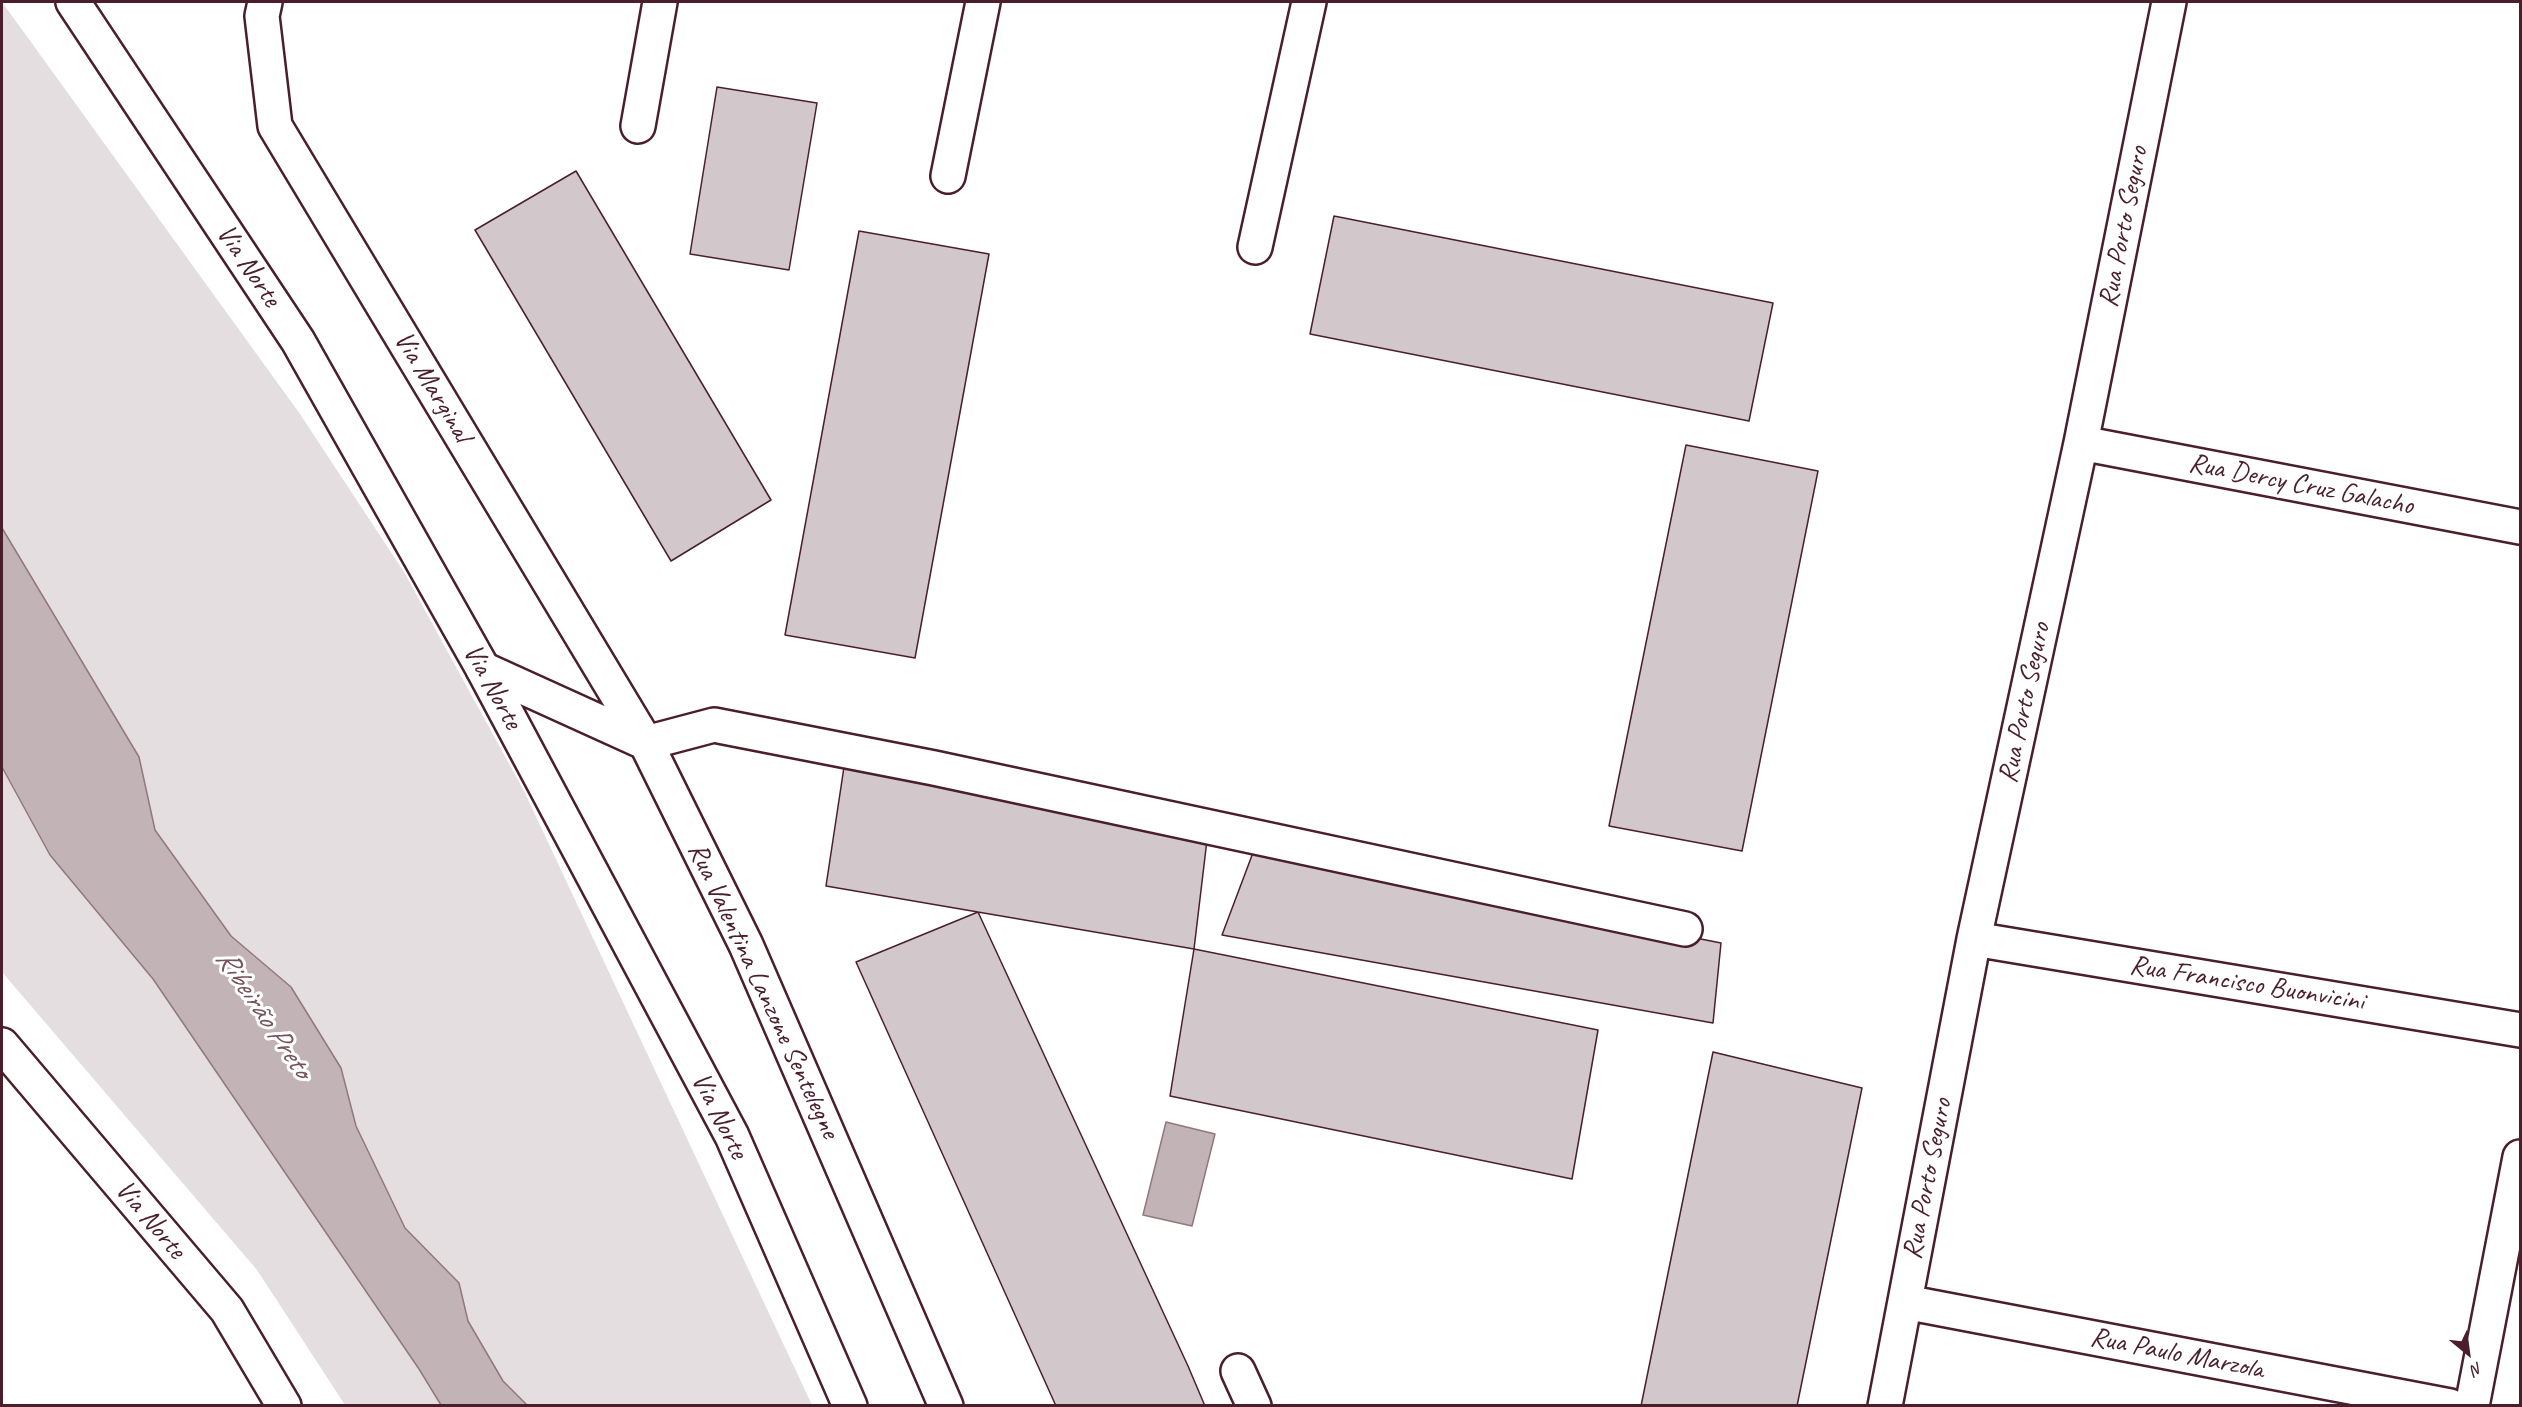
<!DOCTYPE html>
<html>
<head>
<meta charset="utf-8">
<style>
  body { margin:0 }
  #map { position:relative; width:2522px; height:1407px; overflow:hidden; background:#fff; font-family:Caveat,sans-serif }
  canvas { display:block }
  .frame { position:absolute; inset:0; border:3px solid #4a1f2b; pointer-events:none }
  .north { position:absolute; left:2438px; top:1323px; width:60px; height:60px; -webkit-text-stroke:4px #fff; paint-order:stroke; rotate:151deg; font-size:16px; font-weight:700; line-height:24px; text-align:center; color:#4a1f2b }
  .north::after { content:''; display:block; margin:auto; width:21px; height:27px; background:#4a1f2b; clip-path:polygon(50% 0,100% 100%,50% 72%,0 100%) }
</style>
</head>
<body>
<div id="map">
<canvas width="2522" height="1407"></canvas>
<div class="frame"></div>
<div class="north">N</div>
</div>
<script>
const ctx = document.querySelector('canvas').getContext('2d');
ctx.lineJoin = 'round';
function fillPath(path, color) { ctx.fillStyle = color; ctx.fill(path, 'evenodd'); }
const shape = rows => new Path2D(rows.map(r => 'M' + r).join(''));
function trace(path, color, width, dash) { ctx.strokeStyle = color; ctx.lineWidth = width; ctx.lineCap = dash ? 'butt' : 'round'; ctx.setLineDash(dash || []); ctx.stroke(path); }
function write(font, color, halo, rows, align = 'center') {
  ctx.font = font + ' Caveat,sans-serif'; ctx.lineWidth = 6; ctx.setLineDash([]); ctx.textBaseline = 'middle'; ctx.strokeStyle = halo; ctx.fillStyle = color; for (const [text, x, y, turn = 0] of rows) {
    ctx.save(); ctx.translate(x, y); ctx.rotate((+turn || 0) * Math.PI / 180); ctx.textAlign = isNaN(turn) ? turn : align; if (halo) ctx.strokeText(text, 0, 0); ctx.fillText(text, 0, 0); ctx.restore();
  }
}
fillPath(shape([
  [2,2,300,414,404,572,524,791,812,1405,527,1405,503,1381,468,1321,459,1283,405,1228,356,1126,341,1068,291,987,231,936,155,830,139,757,2,528],
  [2,767,50,855,153,979,419,1369,441,1405,345,1405,257,1270,2,972]
]), '#e5dee0');
const water = shape([
  [2,528,139,757,155,830,231,936,291,987,341,1068,356,1126,405,1228,459,1283,468,1321,503,1381,527,1405,441,1405,419,1369,153,979,50,855,2,767,2,528],
  [1166,1122,1215,1134,1192,1226,1143,1215,1166,1122]
]);
fillPath(water, '#c1b3b6');
trace(water, '#91787e', 1.5);
const building = shape([
  [717,87,817,103,789,270,690,254,717,87],
  [576,171,771,500,671,561,475,230,576,171],
  [1334,216,1773,303,1749,421,1310,334,1334,216],
  [859,231,989,254,915,658,785,635,859,231],
  [1686,445,1818,471,1742,851,1609,826,1686,445],
  [844,767,907,774,1207,840,1194,949,826,886,844,767],
  [1254,850,1721,943,1713,1023,1222,935,1254,850],
  [978,912,1188,1366,1205,1406,1056,1406,856,962,978,912],
  [1194,949,1598,1030,1572,1179,1170,1096,1194,949],
  [1713,1052,1862,1088,1797,1406,1641,1406,1713,1052]
]);
fillPath(building, '#d2c7cb');
trace(building, '#4a1f2b', 1.5);
const minor = shape([
  [265,2,262,16,275,126,646,743,714,725,934,768,1685,929],
  [638,126,660,2],
  [948,176,983,2],
  [1255,247,1309,2],
  [2081,443,2520,527],
  [483,669,646,743,746,945,946,1406],
  [1974,939,2520,1030],
  [1905,1302,2450,1406],
  [1238,1371,1254,1406],
  [1885,1406,1974,939,2081,443,2169,2],
  [2472,1406,2520,1157]
]);
const major = shape([
  [73,2,298,341,483,669,732,1136,850,1406],
  [2,1045,227,1310,284,1406]
]);
trace(minor, '#4a1f2b', 38);
trace(major, '#4a1f2b', 38);
trace(minor, '#fff', 33);
trace(major, '#fff', 33);
write('28px', '#4a1f2b', '#fff', [
  ["Rua Porto Seguro",2124,227,-79],
  ["Via Norte",248,266,56],
  ["Via Marginal",432,387,59],
  ["Rua Dercy Cruz Galacho",2301,485,11],
  ["Via Norte",492,687,61],
  ["Rua Porto Seguro",2025,703,-78],
  ["Rua Francisco Buonvicini",2247,984,9],
  ["Rua Valentina Lanzone Sentelegne",763,991,65],
  ["Via Norte",719,1116,63],
  ["Rua Porto Seguro",1928,1179,-79],
  ["Via Norte",150,1220,50],
  ["Rua Paulo Marzola",2177,1354,11]
]);
write('italic 30px', '#74535c', '#fff', [
  ["Ribeirão Preto",263,1014,56]
]);
</script>
</body>
</html>
